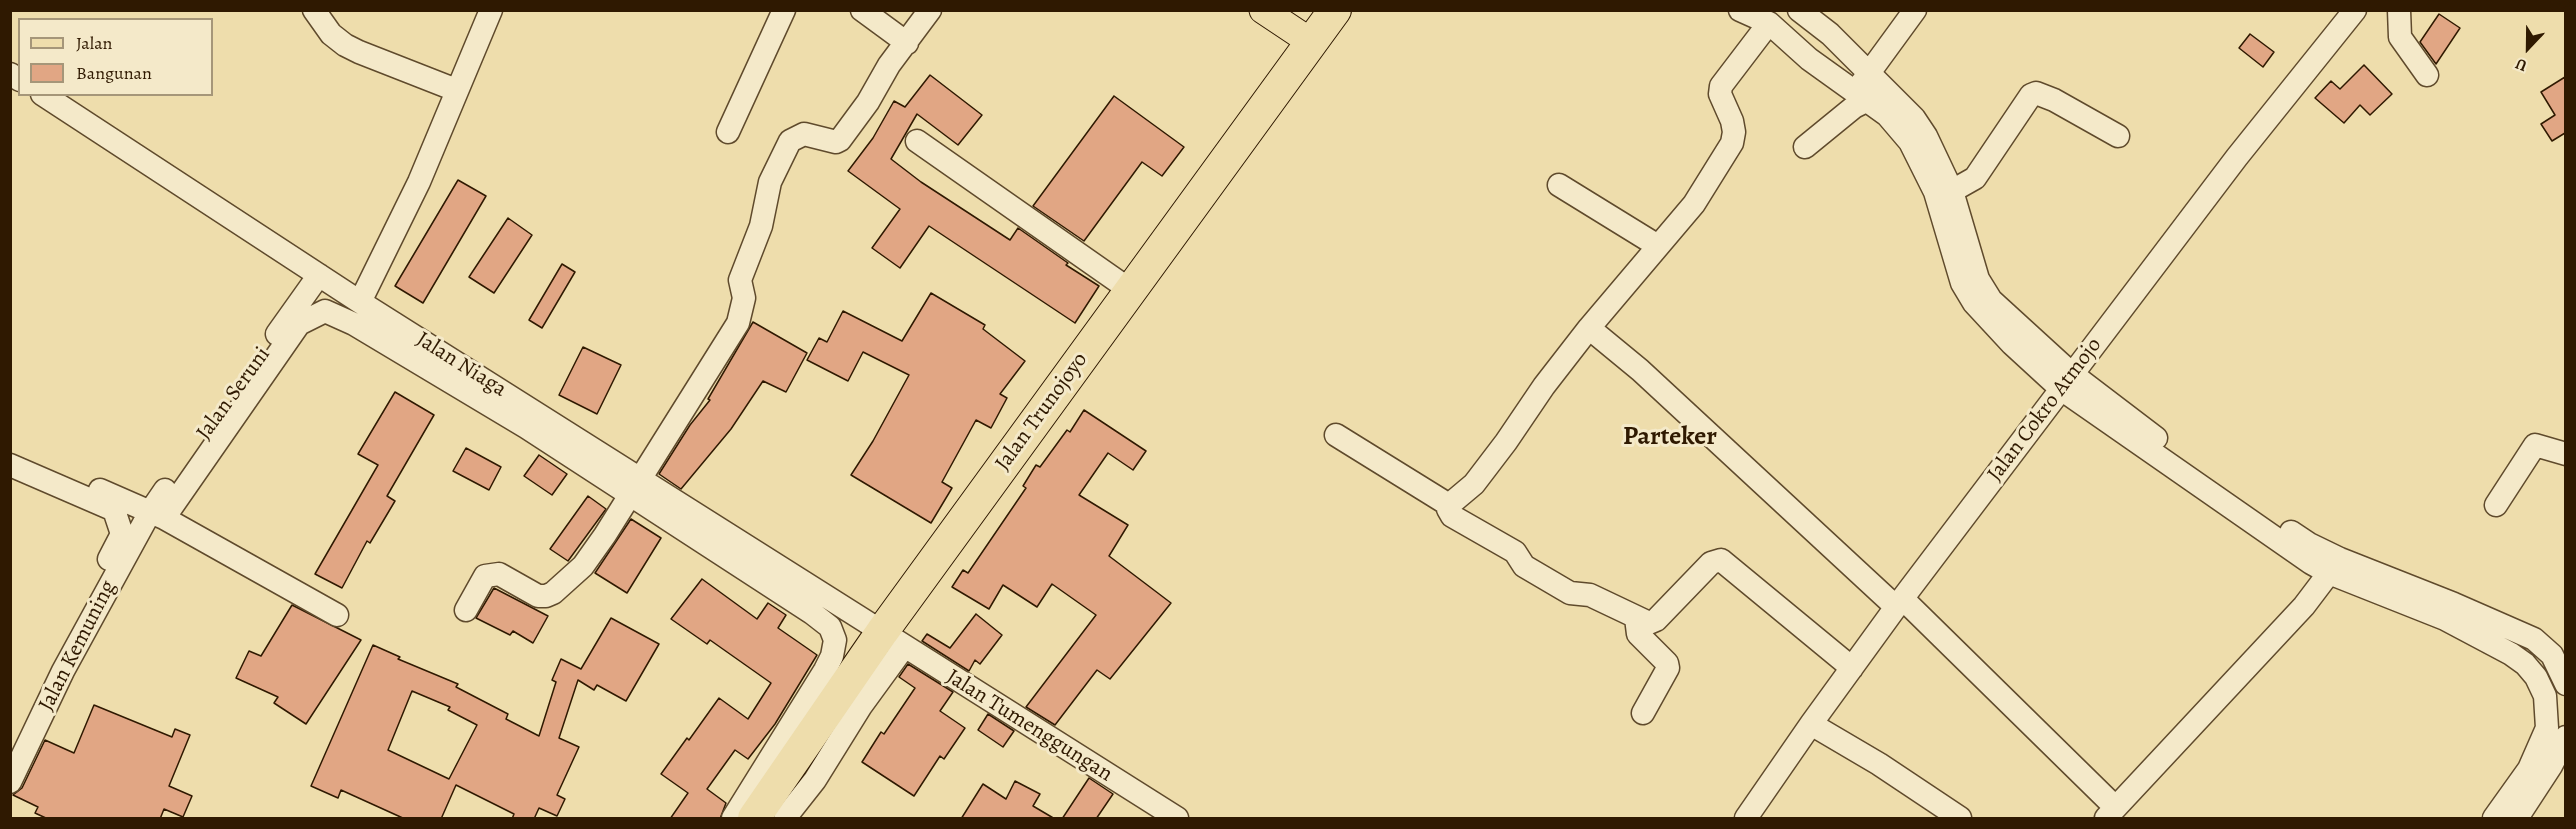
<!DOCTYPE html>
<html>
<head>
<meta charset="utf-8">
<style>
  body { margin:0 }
  #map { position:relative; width:2576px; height:829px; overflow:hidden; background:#eeddac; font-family:Alegreya,serif }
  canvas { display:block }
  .frame { position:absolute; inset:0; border:12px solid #2f1901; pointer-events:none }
  .legend { position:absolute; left:18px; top:18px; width:195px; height:78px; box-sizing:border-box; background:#f4e9c9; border:2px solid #a59679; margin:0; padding:8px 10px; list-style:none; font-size:18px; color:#2f1901 }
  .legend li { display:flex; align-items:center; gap:12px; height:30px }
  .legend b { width:30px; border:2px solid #a59679 }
  .north { position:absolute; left:2498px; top:18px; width:60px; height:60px; -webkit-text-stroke:4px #f4e9c9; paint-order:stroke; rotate:202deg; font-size:16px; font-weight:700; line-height:24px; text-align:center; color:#2f1901 }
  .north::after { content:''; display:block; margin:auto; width:21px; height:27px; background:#2f1901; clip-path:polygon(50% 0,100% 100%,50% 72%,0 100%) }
</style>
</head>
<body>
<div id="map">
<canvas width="2576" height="829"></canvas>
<div class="frame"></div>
<ul class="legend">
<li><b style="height:8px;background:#eeddac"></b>Jalan</li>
<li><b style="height:16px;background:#e1a684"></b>Bangunan</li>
</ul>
<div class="north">U</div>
</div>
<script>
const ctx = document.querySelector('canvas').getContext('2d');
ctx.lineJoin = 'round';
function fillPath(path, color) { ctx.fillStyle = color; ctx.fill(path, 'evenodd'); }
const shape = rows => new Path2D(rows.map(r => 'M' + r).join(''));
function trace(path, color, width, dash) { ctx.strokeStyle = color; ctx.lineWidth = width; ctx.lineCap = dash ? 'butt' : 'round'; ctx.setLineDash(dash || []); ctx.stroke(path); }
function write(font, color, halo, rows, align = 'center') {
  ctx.font = font + ' Alegreya,serif'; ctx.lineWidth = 6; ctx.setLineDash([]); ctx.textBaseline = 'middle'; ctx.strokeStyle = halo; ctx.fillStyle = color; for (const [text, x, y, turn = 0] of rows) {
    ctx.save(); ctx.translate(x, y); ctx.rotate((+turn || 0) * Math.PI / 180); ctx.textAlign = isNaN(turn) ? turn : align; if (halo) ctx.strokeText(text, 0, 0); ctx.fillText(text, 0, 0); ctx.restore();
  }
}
const building = shape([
  [2439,14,2460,28,2436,64,2420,42,2439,14],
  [2250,34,2274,52,2263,67,2239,48,2250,34],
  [2364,65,2392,94,2370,115,2360,105,2344,123,2315,98,2331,81,2340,89,2364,65],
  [930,75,982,115,958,145,917,114,891,159,921,182,1010,240,1018,228,1068,263,1066,265,1099,286,1075,323,929,226,900,268,872,248,900,209,848,171,873,138,894,101,905,107,930,75],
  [2565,77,2565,133,2552,141,2541,124,2555,115,2541,92,2565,77],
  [1114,96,1184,147,1162,176,1142,162,1084,241,1033,206,1114,96],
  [458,180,486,196,423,303,395,286,458,180],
  [508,218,532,235,494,293,469,277,508,218],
  [562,264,575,272,542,328,529,320,562,264],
  [931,293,985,325,983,329,1025,361,1000,394,1007,398,991,428,976,420,942,482,952,488,931,523,851,475,873,441,909,375,863,352,848,381,807,360,819,338,827,342,843,311,902,341,931,293],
  [753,322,807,353,786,392,763,381,731,429,681,489,659,474,690,425,710,400,708,399,753,322],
  [583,347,621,365,597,414,559,395,583,347],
  [395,392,434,415,387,496,395,501,370,543,367,541,342,588,315,574,378,465,358,454,395,392],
  [1084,410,1146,451,1133,470,1108,453,1079,495,1128,525,1109,556,1171,603,1110,679,1097,670,1055,725,1026,707,1096,615,1052,584,1037,607,1003,585,989,609,952,587,963,570,968,573,1026,488,1023,486,1036,465,1040,467,1067,430,1070,432,1084,410],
  [466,448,501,467,489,490,453,471,466,448],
  [539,455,567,474,552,495,524,476,539,455],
  [588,496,606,509,568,561,550,549,588,496],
  [631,519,661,538,627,593,595,573,631,519],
  [702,579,757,619,768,603,786,615,778,628,817,655,775,724,748,759,735,750,707,789,726,803,720,819,670,819,688,793,661,774,687,738,689,740,719,698,748,719,771,683,710,640,707,644,671,619,702,579],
  [494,588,548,616,533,643,513,631,510,635,476,618,494,588],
  [292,605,361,640,306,724,274,703,278,697,236,678,249,651,261,656,292,605],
  [976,614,1002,635,980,664,975,660,969,671,922,641,927,634,950,648,976,614],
  [611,618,659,644,626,701,597,685,594,690,578,680,559,738,579,747,557,795,565,799,557,816,539,808,534,819,512,819,514,814,456,785,441,819,405,819,341,790,338,798,311,786,373,645,400,657,398,659,458,684,456,687,508,714,506,719,539,736,556,682,552,680,561,659,581,669,611,618],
  [412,691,450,707,448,710,477,725,449,779,388,750,412,691],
  [908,664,953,692,940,711,965,728,944,759,940,756,914,796,862,762,881,732,884,734,915,688,899,677,908,664],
  [94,705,172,737,175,729,190,735,169,786,192,796,183,817,164,809,160,819,48,819,35,813,38,807,13,795,22,788,45,740,74,753,94,705],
  [988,714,1014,731,1003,747,978,730,988,714],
  [1089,778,1113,794,1096,819,1062,819,1089,778],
  [1015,781,1040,794,1033,806,1055,819,961,819,983,784,1006,799,1015,781]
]);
fillPath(building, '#e1a684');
trace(building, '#2f1901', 1.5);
const minor = shape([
  [314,10,331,34,345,45,359,52,456,90],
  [862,10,907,43],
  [1740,10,1769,23,1809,59,1887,115,1910,142,1935,192,1962,283,1974,303,2012,344,2061,389,2311,563,2329,573,2445,619,2511,654,2525,664,2536,677,2545,696,2547,728,2529,769,2494,818],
  [1799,10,1830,34,1914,118,1926,136,1952,191,1978,279,1991,300,2072,374,2156,438],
  [2399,10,2400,37,2427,75],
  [1769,23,1721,86,1720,94,1732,121,1734,132,1732,143,1694,204,1589,328,1544,386,1506,442,1474,484,1449,505,1448,509,1452,516,1515,552,1524,566,1570,593,1590,595,1649,623,1656,620,1711,563,1721,560,1852,668],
  [10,74,20,80],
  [1861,84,1915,10],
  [42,94,360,302,1177,818],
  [728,132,784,10],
  [917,141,1130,290],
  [1805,147,1854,107,1866,101],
  [1559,185,1658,246],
  [1952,191,1975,178,2031,95,2036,93,2054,100,2118,136],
  [360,302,419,182,491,10],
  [1589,328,1640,370,1896,607],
  [277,334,319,275],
  [1336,435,1449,505],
  [10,465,114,510,122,534,109,559],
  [100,490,164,518,337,615],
  [2496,505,2535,445,2566,454],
  [164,518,299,324,325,311,354,324,526,427,812,613,830,627,835,640,832,656,825,670,733,818],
  [2291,532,2309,544,2340,559,2454,604,2534,639,2552,655,2566,684],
  [1903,599,2115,807],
  [466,610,485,576,499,574,538,596,546,596,553,593,583,566,605,535,738,323,744,298,740,280,761,226,770,182,790,141,804,134,836,142,840,140,868,102,889,65,930,10],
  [1636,618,1638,634,1667,663,1668,668,1643,713],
  [1811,724,1879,764,1960,818],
  [10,782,63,671,150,512,165,490],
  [785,818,815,780,861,706,904,647],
  [1746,818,1811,724,1896,607,2237,157,2355,10],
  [2106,818,2304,606,2329,573],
  [2517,818,2551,766,2566,737]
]);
const major = shape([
  [1263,10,1311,42]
]);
const highway = shape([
  [754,818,882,632,1335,10]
]);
trace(minor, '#5f4a2c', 25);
trace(major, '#2f1901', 29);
trace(highway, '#2f1901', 34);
trace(minor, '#f4e9c9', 22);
trace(major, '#eeddac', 27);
trace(highway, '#eeddac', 32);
write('22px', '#2f1901', '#f4e9c9', [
  ["Jalan Niaga",461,365,32],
  ["Jalan Seruni",234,394,-54],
  ["Jalan Cokro Atmojo",2045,410,-53],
  ["Jalan Trunojoyo",1042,412,-54],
  ["Jalan Kemuning",78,646,-63],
  ["Jalan Tumenggungan",1029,726,32]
]);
write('bold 26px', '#2f1901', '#f4e9c9', [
  ["Parteker",1670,438]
]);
</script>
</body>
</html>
